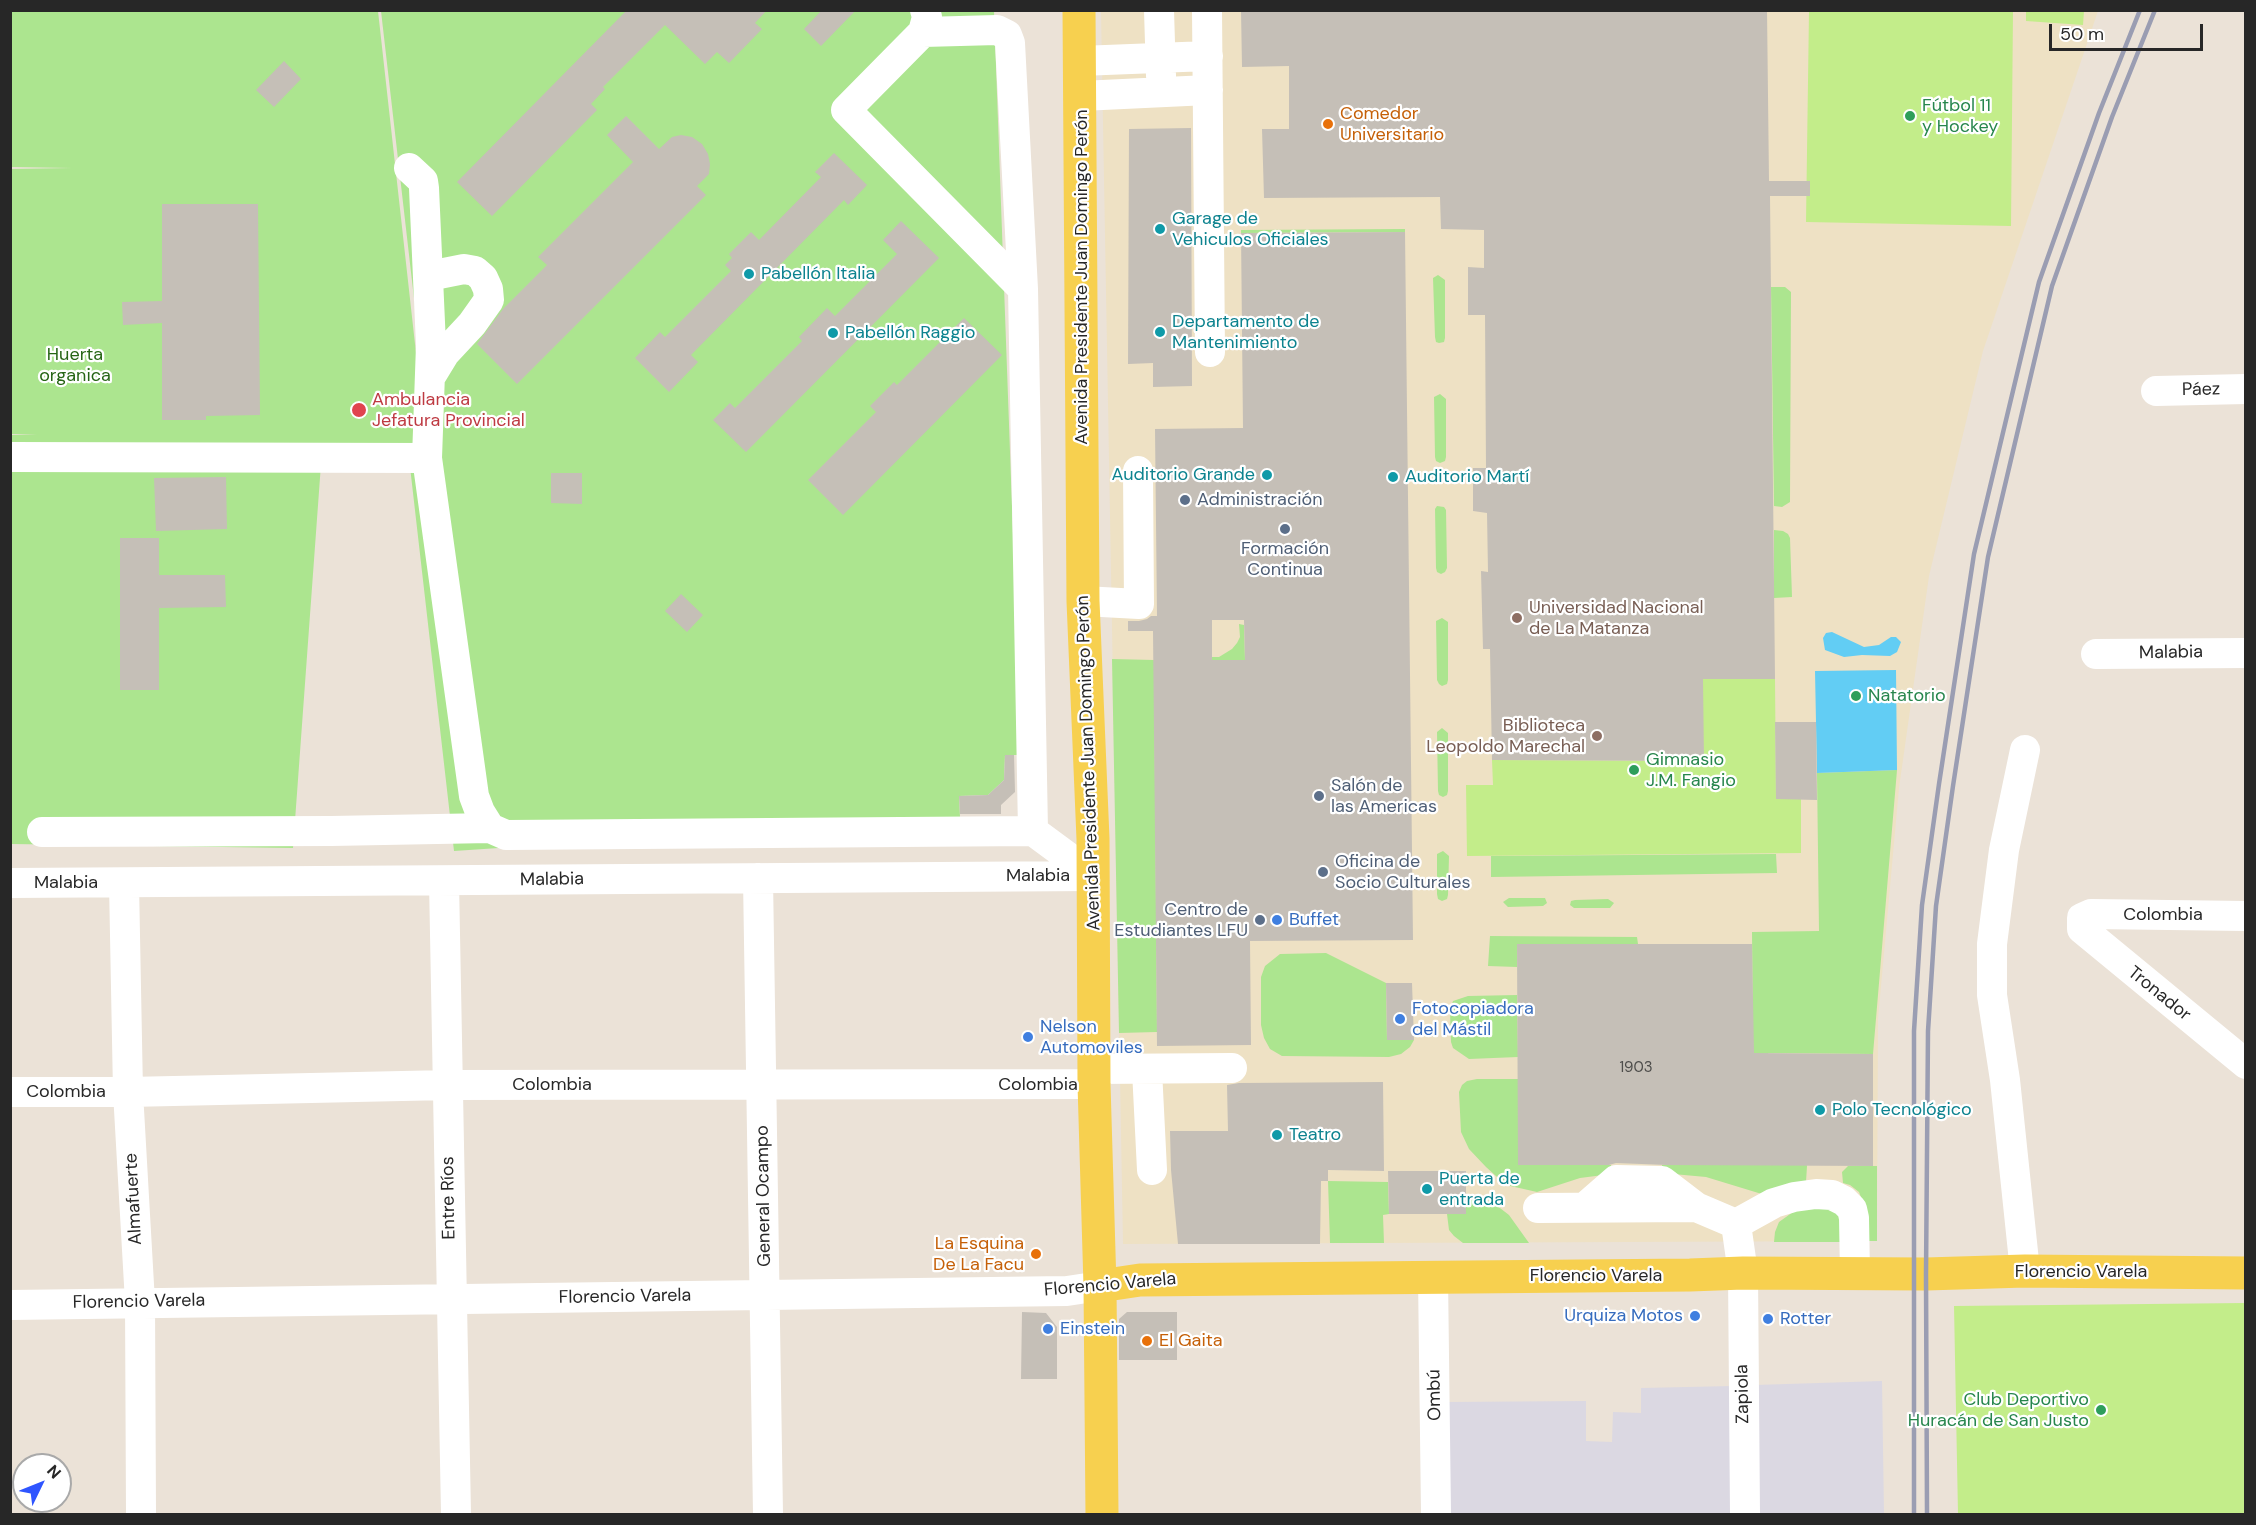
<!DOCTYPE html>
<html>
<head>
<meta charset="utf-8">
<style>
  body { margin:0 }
  #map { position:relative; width:2256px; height:1525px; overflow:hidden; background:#ebe2d7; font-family:"DM Sans",sans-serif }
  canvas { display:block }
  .frame { position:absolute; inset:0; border:12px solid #272727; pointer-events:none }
  .north { position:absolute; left:12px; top:1453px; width:60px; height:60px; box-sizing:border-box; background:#fff; border:2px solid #a9a9a9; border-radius:50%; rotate:47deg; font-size:16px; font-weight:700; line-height:24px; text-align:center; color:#272727 }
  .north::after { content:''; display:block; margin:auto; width:21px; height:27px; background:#2f55ff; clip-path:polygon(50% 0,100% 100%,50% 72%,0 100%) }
  .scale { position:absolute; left:2049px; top:24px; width:154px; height:27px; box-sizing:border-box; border:3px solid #272727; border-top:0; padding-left:8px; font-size:18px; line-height:21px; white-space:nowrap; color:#272727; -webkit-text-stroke:4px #fff; paint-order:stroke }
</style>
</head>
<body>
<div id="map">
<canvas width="2256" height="1525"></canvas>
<div class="frame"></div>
<div class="north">N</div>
<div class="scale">50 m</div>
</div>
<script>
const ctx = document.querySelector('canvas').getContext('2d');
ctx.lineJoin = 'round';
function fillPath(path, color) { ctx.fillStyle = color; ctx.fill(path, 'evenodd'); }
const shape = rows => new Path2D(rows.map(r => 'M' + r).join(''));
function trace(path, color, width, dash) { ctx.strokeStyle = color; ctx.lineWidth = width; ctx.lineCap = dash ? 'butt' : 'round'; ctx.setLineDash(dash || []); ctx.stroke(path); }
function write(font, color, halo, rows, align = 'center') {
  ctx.font = font + ' "DM Sans",sans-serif'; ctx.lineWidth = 4.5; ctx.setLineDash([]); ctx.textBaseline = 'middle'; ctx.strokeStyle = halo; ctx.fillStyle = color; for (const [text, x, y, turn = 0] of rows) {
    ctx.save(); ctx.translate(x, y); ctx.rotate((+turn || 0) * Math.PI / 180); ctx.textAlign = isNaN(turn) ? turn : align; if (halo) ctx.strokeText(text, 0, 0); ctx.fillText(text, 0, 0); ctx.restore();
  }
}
fillPath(shape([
  [1882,1381,1884,1514,1756,1514,1755,1385],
  [1733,1386,1734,1514,1447,1514,1447,1402,1586,1401,1586,1441,1612,1442,1613,1412,1641,1413,1641,1388]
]), '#dbd8e2');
fillPath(shape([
  [1101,11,2098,11,1983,351,1929,576,1899,788,1878,1019,1877,1241,1123,1244]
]), '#eee1c4');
fillPath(shape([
  [11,11,378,11,427,452,470,786,381,11,994,11,1021,755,1005,755,1004,780,988,795,959,796,960,817,454,851,409,458,321,464,293,848,11,844,11,435,37,434,11,434,10,169,72,168,11,167],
  [1405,229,1405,232,1241,233,1241,230],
  [1438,275,1445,280,1445,338,1444,342,1439,343,1436,342,1435,337,1433,278],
  [1771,287,1785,287,1791,292,1790,502,1782,507,1774,506],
  [1440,394,1446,399,1446,457,1445,461,1440,463,1436,461,1435,457,1434,397],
  [1437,506,1444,507,1446,510,1447,568,1445,572,1441,574,1437,572,1436,568,1435,509],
  [1774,530,1783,531,1788,534,1790,538,1792,597,1774,598],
  [1442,618,1448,622,1448,680,1447,684,1442,686,1439,684,1437,680,1436,621],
  [1239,624,1244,625,1245,660,1212,660,1212,657,1219,657,1232,649,1237,643,1240,637],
  [1112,659,1154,660,1157,1032,1119,1033],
  [1442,728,1448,733,1448,791,1447,795,1443,797,1439,795,1438,791,1437,732],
  [1897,770,1873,1054,1768,1053,1807,1166,1806,1182,1765,1195,1706,1177,1662,1173,1662,1165,1754,1165,1752,932,1819,931,1817,773],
  [1443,851,1449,856,1448,895,1447,899,1442,901,1438,899,1437,894,1437,854],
  [1776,854,1777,873,1491,877,1491,856],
  [1509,898,1545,898,1547,903,1543,906,1508,907,1503,902],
  [1608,899,1614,903,1610,908,1574,908,1570,905,1571,901,1575,900],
  [1490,936,1637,937,1638,944,1517,944,1517,967,1488,966],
  [1326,953,1386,983,1387,1040,1414,1040,1410,1047,1401,1054,1389,1057,1282,1056,1270,1049,1264,1038,1261,1025,1261,977,1265,966,1280,954],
  [1517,995,1518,1057,1469,1059,1453,1048,1451,1042,1450,1011,1453,1001,1468,996],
  [1477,1079,1518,1079,1519,1165,1611,1165,1611,1174,1580,1178,1537,1192,1506,1185,1486,1167,1469,1149,1461,1132,1459,1092,1462,1085,1467,1081],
  [1848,1166,1877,1166,1877,1241,1863,1241,1862,1200,1859,1192,1850,1185,1843,1183,1842,1172],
  [1328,1181,1388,1182,1389,1214,1383,1215,1384,1243,1330,1243],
  [1466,1195,1481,1198,1496,1205,1509,1215,1529,1243,1463,1243,1454,1236,1449,1230,1447,1214,1466,1214],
  [1800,1207,1837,1209,1841,1212,1843,1242,1774,1242,1775,1232,1779,1222]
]), '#ace58f');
fillPath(shape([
  [1809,11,2013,11,2011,226,1806,222],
  [2026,11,2084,11,2083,25,2026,21],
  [1703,679,1775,679,1776,799,1801,799,1801,853,1467,856,1466,785,1493,785,1492,760,1703,761],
  [2245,1303,2245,1514,1958,1514,1954,1306]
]), '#c3ed8a');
fillPath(shape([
  [1832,632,1864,647,1879,645,1891,637,1896,637,1901,642,1897,652,1890,656,1862,655,1844,657,1825,650,1823,638,1826,633],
  [1896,670,1897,770,1817,773,1815,671]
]), '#62cdf4');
fillPath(shape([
  [627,10,767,10,755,23,762,29,729,63,717,52,705,64,665,25,603,87,605,89,591,104,597,110,492,216,457,182],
  [822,10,856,10,821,46,804,29],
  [1241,10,1767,10,1769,181,1810,181,1810,196,1770,196,1775,679,1703,679,1704,761,1492,760,1490,649,1483,649,1481,571,1488,572,1487,513,1473,511,1473,468,1486,468,1485,315,1468,315,1468,267,1484,268,1484,230,1441,229,1440,197,1264,198,1262,129,1289,129,1289,66,1242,67],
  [284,61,301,79,274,107,256,90],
  [626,116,659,149,672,137,681,135,692,137,702,144,708,154,710,164,709,174,697,186,706,195,517,384,477,344,503,309,547,265,538,257,633,162,607,135],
  [1191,128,1192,386,1153,387,1153,363,1128,364,1129,129],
  [834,153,867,185,848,205,844,200,691,355,698,362,669,392,635,358,660,332,665,337,731,271,725,265,732,258,729,254,751,232,759,240,821,177,815,172],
  [162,204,258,204,260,415,206,416,206,420,162,420,162,323,123,325,122,302,162,301],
  [901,221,939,258,746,452,713,420,730,403,735,408,802,341,799,337,827,308,835,316,897,254,883,240],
  [1405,232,1413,940,1250,941,1251,1045,1157,1046,1153,631,1128,631,1128,621,1139,621,1147,619,1151,616,1157,616,1155,429,1243,428,1241,233],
  [1212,620,1244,620,1245,660,1212,660],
  [964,318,1002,355,843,515,808,480,876,412,870,406,894,382,897,385],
  [551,473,582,473,582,504,551,503],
  [226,477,227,529,156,531,154,478],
  [120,538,159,538,159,575,225,575,226,607,159,608,159,690,120,690],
  [681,594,703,615,687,632,665,611],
  [1775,722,1816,722,1817,800,1776,799],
  [1005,755,1014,755,1015,792,1001,805,1001,814,960,814,959,796,988,795,1004,780],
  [1517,944,1752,944,1754,1053,1873,1054,1873,1166,1667,1165,1616,1163,1609,1165,1518,1165],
  [1386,983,1412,983,1414,1040,1387,1040],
  [1383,1082,1384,1171,1328,1170,1328,1181,1321,1181,1320,1244,1178,1244,1171,1170,1170,1131,1228,1131,1227,1085,1239,1083],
  [1388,1171,1466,1171,1466,1214,1389,1214],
  [1022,1312,1046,1313,1057,1327,1057,1379,1021,1379],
  [1127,1312,1177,1312,1177,1360,1119,1360,1119,1319]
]), '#c5bfb7');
trace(shape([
  [1159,10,1161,76],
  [1207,10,1210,352],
  [923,32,997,30,1007,35,1010,43,1023,289,846,110,923,32,927,17,925,10],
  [1080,61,1208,56],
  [1081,96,1208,90],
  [409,168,423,181,424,188,431,345,427,458,474,796,480,812,490,828,506,835,1033,831],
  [429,276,464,269,475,271,483,278,488,289,489,300,472,324,445,353,431,376],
  [1023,289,1033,831],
  [2156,391,2246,389],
  [10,457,427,458],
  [1083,601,1139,604,1138,471],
  [2096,654,2246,653],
  [2025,750,2004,850,1992,944,1992,995,2005,1080,2025,1271],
  [1033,831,1094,876],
  [42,832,331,831,490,828],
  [758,878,768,1514],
  [444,881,456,1514],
  [10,883,1094,876],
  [124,883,128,1092,140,1302,141,1514],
  [2246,916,2091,914,2082,918,2082,929,2246,1064],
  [1094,1069,1232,1068],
  [1147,1070,1152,1170],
  [10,1092,128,1092,448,1085,1094,1084],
  [1585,1207,1616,1180,1662,1181,1696,1207,1736,1224,1774,1203,1794,1197,1816,1194,1832,1195,1844,1201,1852,1209,1854,1218,1855,1274],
  [1538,1208,1696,1207],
  [1736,1224,1743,1273,1745,1514],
  [1433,1276,1436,1514],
  [10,1305,1067,1291,1100,1286]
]), '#fff', 30);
trace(shape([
  [1079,10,1083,601,1093,839,1094,1084,1100,1286,1102,1514],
  [1100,1286,1140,1280,1690,1275,1743,1273,1926,1274,2025,1271,2246,1273]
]), '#f7d04f', 33);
trace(shape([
  [1914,1514,1914,1031,1922,905,1939,784,1974,554,2039,282,2099,113,2140,10],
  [1927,1514,1926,1274,1928,1031,1936,906,1953,786,1988,557,2052,286,2112,117,2155,10]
]), '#9a9db2', 4.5);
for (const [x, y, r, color] of [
  [1910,116,6,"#2e9e5b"],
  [1328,124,6,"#e8710a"],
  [1160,229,6,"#0f9aa8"],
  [749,274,6,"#0f9aa8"],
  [1160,332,6,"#0f9aa8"],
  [833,333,6,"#0f9aa8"],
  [359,410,8,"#e0444e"],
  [1267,475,6,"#0f9aa8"],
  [1393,477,6,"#0f9aa8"],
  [1185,500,6,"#5c6f8a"],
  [1285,529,6,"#5c6f8a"],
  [1517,618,6,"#8d6e63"],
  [1856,696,6,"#2e9e5b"],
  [1597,736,6,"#8d6e63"],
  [1634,770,6,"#2e9e5b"],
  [1319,796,6,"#5c6f8a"],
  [1323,872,6,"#5c6f8a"],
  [1260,920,6,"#5c6f8a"],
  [1277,920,6,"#3f7fe0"],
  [1400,1019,6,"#3f7fe0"],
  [1028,1037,6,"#3f7fe0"],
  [1820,1110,6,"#0f9aa8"],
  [1277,1135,6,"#0f9aa8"],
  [1427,1189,6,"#0f9aa8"],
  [1036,1254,6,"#e8710a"],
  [1695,1316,6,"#3f7fe0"],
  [1768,1319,6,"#3f7fe0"],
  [1048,1329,6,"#3f7fe0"],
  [1147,1341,6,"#e8710a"],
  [2101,1410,6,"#2e9e5b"]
]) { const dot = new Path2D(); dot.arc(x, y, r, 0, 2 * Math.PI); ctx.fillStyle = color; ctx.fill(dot); trace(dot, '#fff', 2); }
write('15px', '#4e4d4b', null, [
  ["1903",1636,1068]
]);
write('18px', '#27864d', '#fff', [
  ["Fútbol 11",1922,106],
  ["y Hockey",1922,127],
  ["Natatorio",1868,696],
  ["Gimnasio",1646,760],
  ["J.M. Fangio",1646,781],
  ["Club Deportivo",2089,1400,"right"],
  ["Huracán de San Justo",2089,1421,"right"]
], 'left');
write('18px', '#c56008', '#fff', [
  ["Comedor",1340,114],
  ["Universitario",1340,135],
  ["La Esquina",1024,1244,"right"],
  ["De La Facu",1024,1265,"right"],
  ["El Gaita",1159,1341]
], 'left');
write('18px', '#0d838f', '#fff', [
  ["Garage de",1172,219],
  ["Vehiculos Oficiales",1172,240],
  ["Pabellón Italia",761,274],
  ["Departamento de",1172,322],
  ["Mantenimiento",1172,343],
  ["Pabellón Raggio",845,333],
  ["Auditorio Grande",1255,475,"right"],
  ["Auditorio Martí",1405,477],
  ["Polo Tecnológico",1832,1110],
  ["Teatro",1289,1135],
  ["Puerta de",1439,1179],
  ["entrada",1439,1200]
], 'left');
write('18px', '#272727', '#fff', [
  ["Avenida Presidente Juan Domingo Perón",1082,277,-90],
  ["Páez",2201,390,-1],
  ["Malabia",2171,653,-1],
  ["Avenida Presidente Juan Domingo Perón",1089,763,-92],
  ["Malabia",1038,876],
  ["Malabia",552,880,-1],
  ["Malabia",66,883],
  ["Colombia",2163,915],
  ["Tronador",2159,994,39],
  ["Colombia",552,1085],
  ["Colombia",1038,1085],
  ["Colombia",66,1092],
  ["General Ocampo",764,1196,-91],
  ["Entre Ríos",449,1198,-91],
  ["Almafuerte",134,1199,-93],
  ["Florencio Varela",2081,1272],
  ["Florencio Varela",1596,1276],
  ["Florencio Varela",1110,1285,-5],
  ["Florencio Varela",625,1297,-1],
  ["Florencio Varela",139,1302,-1],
  ["Zapiola",1743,1394,-91],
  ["Ombú",1435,1395,-91]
]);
write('18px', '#266515', '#fff', [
  ["Huerta",75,355],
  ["organica",75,376]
]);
write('18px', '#be3a42', '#fff', [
  ["Ambulancia",372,400],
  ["Jefatura Provincial",372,421]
], 'left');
write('18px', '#4e5e75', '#fff', [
  ["Administración",1197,500],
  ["Formación",1285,549,"center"],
  ["Continua",1285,570,"center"],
  ["Salón de",1331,786],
  ["las Americas",1331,807],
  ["Oficina de",1335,862],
  ["Socio Culturales",1335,883],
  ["Centro de",1248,910,"right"],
  ["Estudiantes LFU",1248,931,"right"]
], 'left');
write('18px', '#785e54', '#fff', [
  ["Universidad Nacional",1529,608],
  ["de La Matanza",1529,629],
  ["Biblioteca",1585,726,"right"],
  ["Leopoldo Marechal",1585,747,"right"]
], 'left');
write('18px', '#366cbe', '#fff', [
  ["Buffet",1289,920],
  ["Fotocopiadora",1412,1009],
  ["del Mástil",1412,1030],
  ["Nelson",1040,1027],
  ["Automoviles",1040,1048],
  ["Urquiza Motos",1683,1316,"right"],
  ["Rotter",1780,1319],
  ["Einstein",1060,1329]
], 'left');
</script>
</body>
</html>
